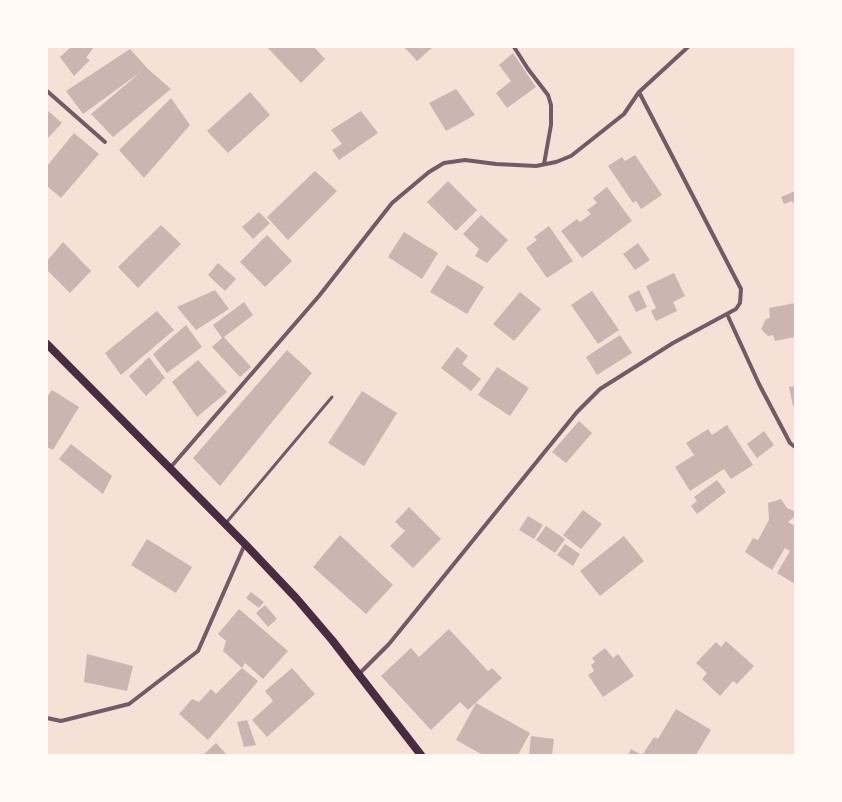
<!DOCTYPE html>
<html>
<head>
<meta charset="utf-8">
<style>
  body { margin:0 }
  #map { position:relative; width:842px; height:802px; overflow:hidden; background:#f7e1d7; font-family:"Zilla Slab",serif }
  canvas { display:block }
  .frame { position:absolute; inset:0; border:48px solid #fffaf5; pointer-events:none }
</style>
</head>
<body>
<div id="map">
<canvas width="842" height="802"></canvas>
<div class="frame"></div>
</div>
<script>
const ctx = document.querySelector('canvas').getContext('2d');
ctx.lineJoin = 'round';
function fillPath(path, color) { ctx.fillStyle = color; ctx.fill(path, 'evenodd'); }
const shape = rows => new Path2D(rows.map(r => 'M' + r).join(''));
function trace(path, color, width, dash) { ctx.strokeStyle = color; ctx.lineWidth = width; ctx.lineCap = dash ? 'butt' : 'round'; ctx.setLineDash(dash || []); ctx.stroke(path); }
fillPath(shape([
  [71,47,94,47,86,58,90,60,74,76,60,57],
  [267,47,314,47,325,59,301,83],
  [404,47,433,47,417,61],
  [130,49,147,68,171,89,113,137,91,114,142,71,83,114,66,91],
  [513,53,536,87,507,108,496,93,511,81,499,65],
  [456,89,475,115,446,131,429,103],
  [250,92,270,115,228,153,207,131],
  [171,98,190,125,144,178,119,150],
  [47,110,62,123,47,139],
  [361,111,378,133,339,160,332,150,342,144,331,130],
  [74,133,99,154,61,198,47,186,47,166],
  [635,155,662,195,641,209,636,201,633,203,608,166,622,157,625,161],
  [315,171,337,191,288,240,267,217],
  [448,181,477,210,456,231,427,202],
  [607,187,632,221,582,258,561,231,577,219,580,222,591,214,587,210,597,203,593,198],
  [795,191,795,203,793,203,792,201,784,204,781,197],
  [259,212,270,223,253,239,242,227],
  [481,215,508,240,487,263,475,256,479,249,463,234],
  [161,225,181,244,138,288,118,267],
  [549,226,573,261,547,278,526,248,537,240,534,237],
  [404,232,438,253,422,279,388,257],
  [267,235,292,261,265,287,240,262],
  [63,242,91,271,70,293,47,270,47,261],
  [638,243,650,260,635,270,623,254],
  [218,263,236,279,225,291,208,275],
  [447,265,484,287,467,314,430,292],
  [674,273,685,296,673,302,677,311,656,321,651,311,656,308,646,286],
  [215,290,229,309,196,330,177,307],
  [639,290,647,307,636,312,628,296],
  [592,291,619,330,598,344,571,305],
  [520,292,541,309,514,341,493,324],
  [244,302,253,315,224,337,251,367,240,377,212,347,222,338,213,325],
  [795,303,795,337,775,341,773,335,768,336,761,329,766,319,770,318,769,308],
  [157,311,174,330,121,375,105,353],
  [186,325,202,347,167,373,153,354],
  [620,335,632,353,597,375,586,357],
  [457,347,468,356,462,364,481,379,471,391,441,368],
  [287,350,312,373,220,486,193,458],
  [149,357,165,378,146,396,129,376],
  [198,360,227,392,197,417,172,382],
  [497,367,529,388,510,416,478,395],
  [795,386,795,406,793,406,789,387],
  [52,390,79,407,53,450,47,447,47,397],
  [362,391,397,413,364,466,328,443],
  [579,421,592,433,566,463,552,452],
  [727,425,753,465,731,479,724,469,690,491,675,467,694,455,686,443,708,429,712,435],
  [764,431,774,445,757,458,747,444],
  [71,444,112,476,103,494,59,459],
  [717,480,726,492,697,514,691,506,697,501,694,497],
  [781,499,787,508,794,511,794,517,788,522,795,526,795,584,777,573,790,551,785,548,772,570,745,552,753,538,758,540,769,520,768,503],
  [409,507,441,539,413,568,390,546,405,531,395,522],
  [583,510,602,524,581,549,563,535],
  [528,516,543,525,534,539,519,530],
  [546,526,565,539,555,553,536,540],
  [340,535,393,585,366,614,313,567],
  [624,536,644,561,600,596,580,571],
  [147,539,192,567,176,593,131,565],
  [565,544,580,554,573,566,557,555],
  [251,592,264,602,259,608,246,598],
  [265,605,277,619,268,627,256,613],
  [239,609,288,651,263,679,245,663,242,668,223,651,226,641,218,634],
  [449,629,488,671,492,668,502,678,468,710,460,702,431,730,381,676,411,648,419,657],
  [726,641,754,666,737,684,733,681,720,696,702,679,707,673,696,663,716,642,721,647],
  [605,648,613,658,618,654,634,676,603,697,588,675,594,671,591,665,595,662,592,658],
  [87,654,133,666,127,691,84,682],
  [242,668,258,681,234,710,208,740,179,714,192,699,199,702,211,689,216,694],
  [292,668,315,694,267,737,252,720,273,701,265,691],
  [476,703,530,733,518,755,483,755,456,740],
  [676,709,711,730,696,755,645,755,643,754,654,737,658,739],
  [247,720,256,745,244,747,237,722],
  [531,736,554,739,552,755,529,755],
  [216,743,227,755,203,755],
  [631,749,642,755,628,755]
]), '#ccb4b1');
trace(shape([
  [226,523,332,397]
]), '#755966', 3);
trace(shape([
  [514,47,528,69,548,95,551,105,551,125,544,164],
  [47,91,105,142],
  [727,314,759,384,790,443,795,447],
  [170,468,319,296,392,203,429,172,444,163,465,160,496,164,536,166,556,162,571,156,624,114,639,92,688,47],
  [359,674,389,644,577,412,600,389,673,343,736,309,740,303,741,289,639,92],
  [47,718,61,721,129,704,198,651,245,544]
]), '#755966', 4);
trace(shape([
  [47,344,245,544,297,599,332,640,421,755]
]), '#4a2c40', 8);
</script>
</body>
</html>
